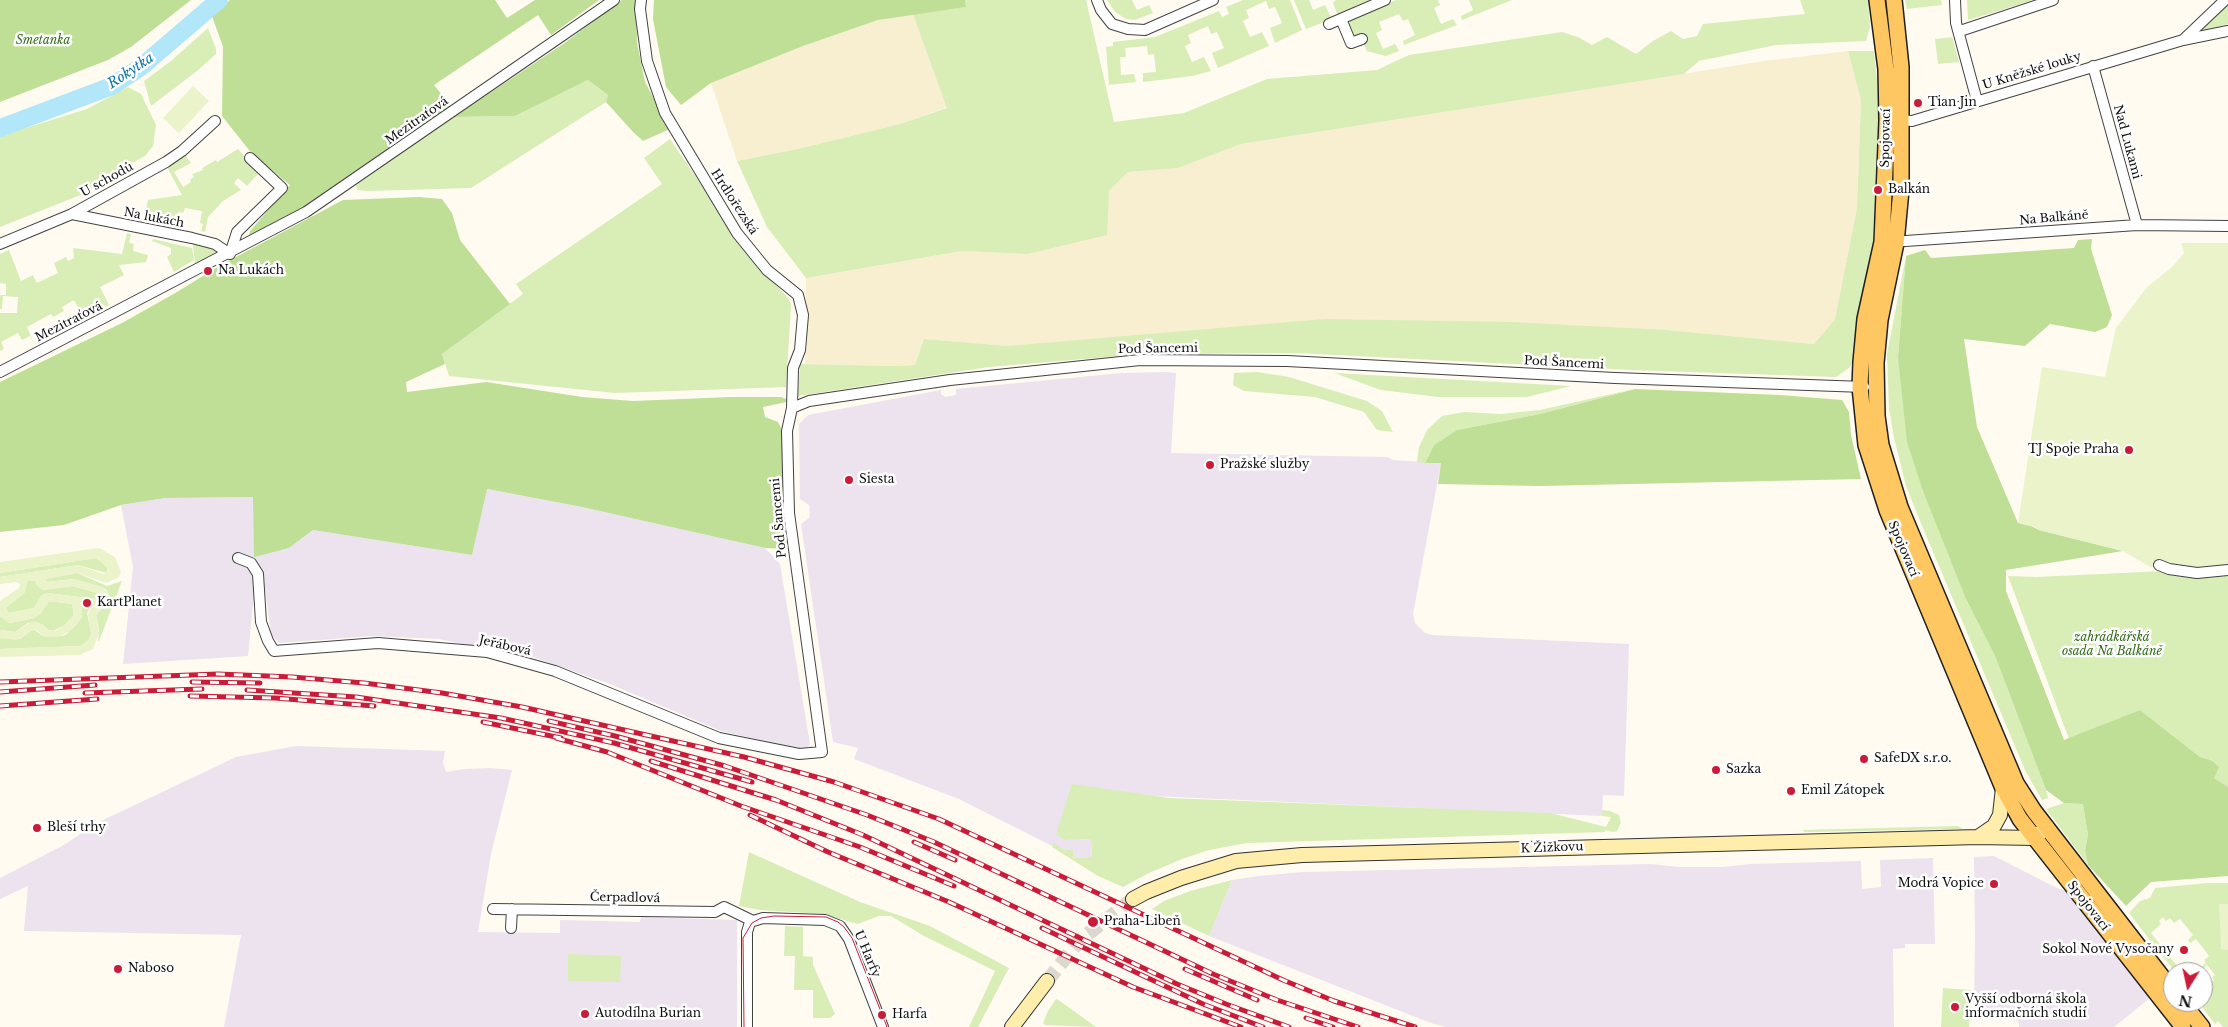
<!DOCTYPE html>
<html>
<head>
<meta charset="utf-8">
<style>
  body { margin:0 }
  #map { position:relative; width:2228px; height:1027px; overflow:hidden; background:#fffbf1; font-family:"Libre Baskerville",serif }
  canvas { display:block }
  .north { position:absolute; left:2163px; top:962px; width:50px; height:50px; box-sizing:border-box; background:#fff; border:1px solid #9f9f9f; border-radius:50%; rotate:190deg; font-size:14px; font-weight:700; line-height:20px; text-align:center; color:#0f0f0f }
  .north::after { content:''; display:block; margin:auto; width:18px; height:22px; background:#ca1c38; clip-path:polygon(50% 0,100% 100%,50% 72%,0 100%) }
</style>
</head>
<body>
<div id="map">
<canvas width="2228" height="1027"></canvas>
<div class="north">N</div>
</div>
<script>
const ctx = document.querySelector('canvas').getContext('2d');
ctx.lineJoin = 'round';
function fillPath(path, color) { ctx.fillStyle = color; ctx.fill(path, 'evenodd'); }
const shape = rows => new Path2D(rows.map(r => 'M' + r).join(''));
function trace(path, color, width, dash) { ctx.strokeStyle = color; ctx.lineWidth = width; ctx.lineCap = dash ? 'butt' : 'round'; ctx.setLineDash(dash || []); ctx.stroke(path); }
function write(font, color, halo, rows, align = 'center') {
  ctx.font = font + ' "Libre Baskerville",serif'; ctx.lineWidth = 5; ctx.setLineDash([]); ctx.textBaseline = 'middle'; ctx.strokeStyle = halo; ctx.fillStyle = color; for (const [text, x, y, turn = 0] of rows) {
    ctx.save(); ctx.translate(x, y); ctx.rotate((+turn || 0) * Math.PI / 180); ctx.textAlign = isNaN(turn) ? turn : align; if (halo) ctx.strokeText(text, 0, 0); ctx.fillText(text, 0, 0); ctx.restore();
  }
}
fillPath(shape([
  [1165,372,1176,373,1171,453,1387,457,1393,460,1441,463,1413,614,1415,623,1425,633,1432,635,1629,644,1624,796,1603,795,1602,816,1151,796,1065,840,1091,839,1092,857,1073,858,1065,850,1053,844,1052,846,959,799,854,759,858,748,833,742,801,524,809,518,810,513,809,505,800,499,799,424,808,415,941,390,941,394,946,397,956,395,956,389,1122,373],
  [486,489,582,507,765,548,780,564,810,744,808,747,798,749,721,731,610,684,479,638,472,646,439,639,372,636,280,643,271,635,263,571,254,557,238,554,252,575,255,583,248,656,123,664,133,567,121,505,165,498,254,497,254,556,289,548,313,530,472,555],
  [296,746,445,751,443,763,446,772,464,769,490,768,512,770,491,854,478,932,560,933,560,920,640,922,641,917,737,920,737,1027,224,1027,241,935,24,931,28,886,0,899,0,878,62,846,99,822,236,757],
  [1994,856,2057,888,2067,891,2150,998,2114,1027,2019,1027,2019,1023,2011,1013,1974,1012,1975,937,1974,857],
  [1933,858,1935,944,1905,944,1905,948,1893,949,1894,1027,1446,1027,1431,1023,1209,936,1232,880,1259,876,1303,872,1651,864,1680,867,1723,867,1750,864,1861,861,1862,889,1881,887,1880,860]
]), '#ece3ee');
fillPath(shape([
  [913,14,948,107,900,124,802,148,737,161,711,83,803,46,878,20],
  [1848,51,1861,100,1857,208,1835,319,1814,344,1667,330,1008,346,924,339,915,365,893,366,805,364,806,278,962,251,1027,254,1109,191,1128,172,1178,168,1241,144,1764,61]
]), '#f7efcf');
fillPath(shape([
  [965,0,1086,0,1114,122,1184,113,1267,79,1377,70,1409,55,1562,32,1578,37,1592,45,1607,37,1636,54,1653,41,1671,31,1683,39,1697,36,1703,24,1805,14,1800,0,1868,0,1870,27,1866,41,1776,45,1699,61,1684,74,1241,144,1178,168,1128,172,1109,191,1107,235,1027,254,962,251,806,278,767,227,737,161,802,148,900,124,947,108,913,14,966,7],
  [1107,0,1132,0,1137,10,1149,5,1153,13,1135,20,1126,19,1115,12],
  [1243,0,1290,0,1302,30,1275,43,1270,28,1282,23,1275,7,1269,9,1266,1,1246,10,1249,18,1243,21,1250,37,1262,32,1269,46,1218,68,1212,53,1224,48,1217,32,1211,34,1208,26,1188,35,1191,43,1185,46,1192,62,1204,57,1211,71,1192,76,1143,82,1143,73,1156,72,1154,54,1148,55,1147,46,1125,48,1126,57,1120,57,1121,75,1134,74,1136,82,1109,85,1106,47,1113,46,1113,42,1155,37,1219,11,1222,17,1229,14,1226,7],
  [1294,0,1309,0,1313,10,1325,5,1332,19,1306,29],
  [1336,0,1375,0,1338,16,1333,3],
  [1396,0,1438,0,1440,5,1434,8,1441,24,1453,19,1457,25,1404,45,1403,41,1415,35,1408,19,1403,21,1399,14,1379,22,1382,30,1376,33,1383,49,1395,44,1399,51,1386,56,1367,51,1360,36,1353,36,1348,22],
  [1469,0,1512,0,1462,20,1461,16,1473,10],
  [1905,0,1941,0,1942,5,1907,9],
  [1967,0,2031,0,2031,1,1968,20],
  [2228,3,2228,24,2204,31,2203,28],
  [208,28,216,49,216,54,197,71,151,106,144,81,171,61],
  [1952,37,1959,62,1938,64,1935,39],
  [1848,51,1874,51,1879,100,1873,240,1860,309,1856,357,1849,368,1836,377,1632,370,1296,353,1143,354,989,367,798,396,800,364,893,366,915,365,924,339,1008,346,1325,319,1510,322,1667,330,1814,344,1835,319,1857,208,1861,100],
  [588,80,608,95,606,102,471,188,369,191,357,190,356,185,454,117,515,116],
  [128,87,141,94,156,125,153,146,145,156,119,170,83,194,0,227,0,136,87,109],
  [670,139,752,259,788,298,791,305,786,387,615,393,449,376,442,354,523,294,516,284,662,184,644,158],
  [238,149,259,173,247,186,238,178,234,183,241,190,223,201,208,217,205,232,201,231,203,224,200,223,202,211,185,208,183,213,178,212,175,226,144,220,148,200,182,195,167,167,186,156,191,163,174,172,183,187,191,182,190,180,194,177,192,174,203,170,202,168,216,160,217,162],
  [127,233,131,234,129,243,134,244,133,251,148,255,146,262,119,265,124,275,100,287,109,305,84,318,74,300,62,307,64,311,53,317,51,314,27,327,34,344,30,336,22,340,18,333,1,342,4,349,0,351,0,313,17,313,18,297,3,296,2,309,0,309,0,295,6,295,6,284,0,283,0,254,9,250,21,281,33,275,37,283,58,273,54,263,66,257,68,261,74,258,73,248,122,254],
  [192,238,230,254,196,271],
  [153,239,192,248,194,260,174,272,167,257,171,254,171,248,152,241],
  [1906,256,1898,357,1966,599,1995,656,2046,790,2048,798,2042,800,2025,770,1920,521,1906,486,1894,438,1889,408,1887,354],
  [1257,372,1289,377,1367,401,1382,411,1393,432,1377,430,1364,412,1315,397,1244,391,1233,385,1234,373],
  [1334,373,1571,386,1527,397,1438,397,1381,390],
  [1634,389,1540,414,1457,430,1434,445,1425,463,1417,462,1419,447,1427,430,1442,416,1464,412,1501,414,1540,410],
  [96,558,108,567,107,573,78,565,0,577,0,573],
  [2165,571,2228,573,2228,787,2214,778,2212,760,2200,757,2140,710,2069,739,2008,576,2036,577],
  [77,573,107,586,122,581,99,641,98,641,99,629,96,615,109,601,109,596,106,589,73,579,47,582,44,579],
  [28,581,35,581,37,585,43,590,72,586,98,593,101,596,96,599,47,593,41,596,34,608,9,613,6,608],
  [49,601,72,604,74,615,65,625,53,631,48,630,42,624,28,623,15,632,0,630,0,616,10,623,34,618,41,613],
  [82,606,91,607,87,613,91,633,89,640,81,646,0,649,0,638,20,639,33,629,43,636,62,636,67,634,80,619],
  [1072,784,1169,798,1550,813,1606,827,1611,817,1602,816,1602,810,1610,811,1619,815,1621,823,1617,831,1613,832,1605,830,1605,832,1247,843,1209,850,1182,859,1149,873,1123,887,1098,876,1052,847,1053,843,1065,850,1073,850,1073,858,1092,857,1091,839,1065,840,1056,834],
  [2064,803,2083,804,2088,835,2085,850,2088,865,2046,809],
  [1958,826,1963,829,1805,832,1802,830],
  [749,852,860,902,930,926,1009,968,978,1027,969,1027,995,971,924,936,891,916,879,916,858,924,822,914,760,910,739,906],
  [1232,880,1209,936,1152,909,1164,901,1190,891],
  [2208,883,2228,883,2228,1027,2223,1027,2218,1021,2215,1024,2198,1002,2203,1002,2203,984,2206,982,2208,984,2214,980,2212,977,2215,975,2207,965,2198,972,2195,972,2206,963,2204,960,2209,956,2196,939,2190,943,2188,940,2193,935,2180,919,2174,923,2170,918,2166,921,2163,917,2159,921,2161,924,2151,933,2182,972,2175,972,2129,913,2140,901,2150,898,2155,888],
  [785,926,803,927,803,956,813,957,813,965,835,1014,830,1018,813,1018,813,990,794,990,795,956,784,956],
  [568,954,621,956,620,982,568,981],
  [1943,988,1971,990,1969,1027,1941,1027],
  [1056,999,1060,1001,1096,1027,1045,1025,1043,1023,1048,1011]
]), '#d9edb7');
fillPath(shape([
  [0,0,191,0,131,47,108,60,0,102],
  [230,0,495,0,507,18,535,0,599,0,551,35,538,15,434,85,451,106,332,190,300,210,249,236,250,231,290,185,253,155,222,116,223,47,212,16],
  [622,0,636,0,637,43,645,82,670,129,643,141,633,132,606,102,608,95,588,80,515,116,454,117,563,44],
  [654,0,965,0,966,7,878,20,803,46,711,83,681,105,666,87,653,19],
  [419,197,442,199,452,213,460,240,510,304,442,354,445,364,406,382,407,392,486,382,582,397,633,401,730,397,781,397,791,401,763,407,765,417,778,422,782,430,784,497,787,549,765,548,582,507,487,489,472,555,313,530,289,548,254,557,253,497,165,498,121,505,64,525,0,532,0,382,122,323,177,292,219,266,343,200],
  [2092,239,2091,249,2112,315,2107,327,2095,332,2050,324,2025,346,1964,339,1977,427,2018,523,2031,526,2039,530,2123,551,2006,570,2006,591,2064,740,2140,710,2200,757,2211,760,2219,767,2214,778,2228,787,2228,876,2151,882,2126,906,2088,865,2085,850,2088,835,2083,804,2064,803,2046,790,1995,656,1966,599,1923,491,1907,442,1898,357,1906,256,1925,250,1931,258,2074,248,2078,240],
  [1635,389,1780,395,1842,400,1849,412,1851,435,1861,479,1539,486,1438,484,1441,463,1425,463,1434,445,1457,430,1540,414]
]), '#bedf95');
fillPath(shape([
  [193,86,209,101,179,133,163,118],
  [2181,243,2228,243,2228,565,2194,570,2164,562,2158,558,2152,568,2123,551,2039,530,2031,526,2018,523,2042,367,2105,377,2116,328,2147,287,2171,268,2184,253],
  [99,548,115,557,121,572,118,578,106,583,77,573,44,580,47,582,75,579,103,587,108,592,109,601,96,615,99,633,93,649,79,655,0,657,0,649,81,646,88,641,91,633,88,615,91,607,84,606,82,607,82,617,76,626,69,632,58,637,45,637,35,629,17,640,0,638,0,630,15,632,33,621,40,623,49,630,55,631,67,624,74,614,72,604,49,601,41,613,34,618,8,623,0,616,0,601,19,588,20,584,16,582,0,584,0,577,78,565,104,574,107,573,109,570,97,558,0,573,0,562],
  [28,581,35,581,38,587,43,590,72,586,98,593,101,596,96,599,47,593,41,596,34,608,9,613,6,608,25,593],
  [2219,904,2228,904,2228,950,2221,949]
]), '#eaf3ca');
trace(shape([
  [0,128,112,86,141,67,219,0]
]), '#b2e7fa', 18);
trace(shape([
  [1047,981,1080,940,1133,899]
]), '#dbd8cf', 14, [14, 7]);
const street = shape([
  [1097,0,1101,10,1112,24,1128,29,1145,30,1213,0],
  [1955,0,1956,23,1977,101],
  [1341,19,1351,43,1362,39],
  [1329,24,1385,0],
  [1960,31,2053,0],
  [2184,39,2225,0],
  [2093,66,2137,225],
  [1896,120,1912,121,2183,40,2228,31],
  [72,214,192,238,215,244,230,254,237,232,282,188,250,158],
  [1891,242,2137,225,2228,226],
  [0,244,72,214,166,162,182,151,215,121],
  [0,372,306,212,614,0],
  [792,408,809,401,950,380,1140,360,1287,361,1615,378,1864,387],
  [238,558,251,563,258,574,261,622,268,641,274,651,378,643,487,652,555,671,719,738,799,754,822,752,789,513,787,431,792,408,793,368,800,350,803,315,798,295,767,270,737,233,665,113,647,61,640,9,641,0],
  [2159,565,2169,569,2197,573,2228,570],
  [493,909,715,912,724,907,753,921],
  [511,928,512,909],
  [747,1027,747,932,750,922,763,918,825,920,840,926,849,939,883,1027]
]);
const secondary = shape([
  [1978,837,1994,826,2000,815,2003,788],
  [1133,899,1146,892,1181,878,1236,861,1302,855,1978,837,2034,838,2047,827],
  [1012,1027,1047,981]
]);
const primary = shape([
  [1877,0,1886,69,1887,120,1882,242,1865,319,1861,362,1860,387,1866,445,1887,510,2003,788,2014,808,2020,819,2183,1027],
  [1894,0,1901,67,1901,190,1896,243,1880,320,1876,363,1877,416,1881,445,1900,507,2016,783,2034,811,2173,991],
  [2182,1002,2202,1027]
]);
trace(street, '#424242', 12);
trace(secondary, '#313131', 16);
trace(primary, '#202020', 18);
trace(street, '#fff', 10);
trace(secondary, '#ffedac', 14);
trace(primary, '#ffc761', 15);
trace(shape([
  [744,1027,743,938,752,923,761,918,774,916,826,917,838,922,844,927,852,938,887,1027]
]), '#ca1c38', 1);
const rail = shape([
  [0,682,218,674,292,677,364,683,442,693,522,707,744,757,834,782,939,819,1283,980,1334,1001,1415,1027],
  [192,682,260,683],
  [247,690,356,697,501,718,614,743,752,782],
  [0,692,95,685],
  [85,693,202,689],
  [190,696,275,698,374,706],
  [0,706,97,699],
  [549,721,615,736,725,766,867,815,934,842,1213,974,1277,1000,1358,1027],
  [483,722,561,738],
  [556,738,607,752,741,806,860,847,954,886],
  [651,761,776,800,863,835,1177,984,1226,1004,1289,1027],
  [750,815,828,852,949,902,1133,987,1241,1027],
  [914,842,955,860],
  [1042,928,1203,1004,1263,1027],
  [1185,969,1257,1000],
  [1306,1018,1333,1027]
]);
trace(rail, '#ca1c38', 5);
trace(rail, '#fff', 3, [9]);
for (const [x, y, r, color] of [
  [1918,103,5,"#ca1c38"],
  [1878,190,5,"#ca1c38"],
  [208,271,5,"#ca1c38"],
  [2129,450,5,"#ca1c38"],
  [1210,465,5,"#ca1c38"],
  [849,480,5,"#ca1c38"],
  [87,603,5,"#ca1c38"],
  [1864,759,5,"#ca1c38"],
  [1716,770,5,"#ca1c38"],
  [1791,791,5,"#ca1c38"],
  [37,828,5,"#ca1c38"],
  [1994,884,5,"#ca1c38"],
  [1093,922,6,"#ca1c38"],
  [2184,950,5,"#ca1c38"],
  [118,969,5,"#ca1c38"],
  [1955,1007,5,"#ca1c38"],
  [585,1014,5,"#ca1c38"],
  [882,1015,5,"#ca1c38"]
]) { const dot = new Path2D(); dot.arc(x, y, r, 0, 2 * Math.PI); ctx.fillStyle = color; ctx.fill(dot); trace(dot, '#fff', 2); }
write('italic 12px', '#346c1a', '#fff', [
  ["Smetanka",43,41],
  ["zahrádkářská",2112,638],
  ["osada Na Balkáně",2112,652]
]);
write('12px', '#0f0f0f', '#fff', [
  ["U Kněžské louky",2032,71,-17],
  ["Mezitraťová",417,121,-35],
  ["Spojovací",1886,138,-89],
  ["Nad Lukami",2127,142,75],
  ["U schodů",107,180,-29],
  ["Hrdlořezská",734,202,57],
  ["Na lukách",154,218,11],
  ["Na Balkáně",2054,218,-5],
  ["Mezitraťová",69,322,-27],
  ["Pod Šancemi",1158,349,-1],
  ["Pod Šancemi",1564,363,3],
  ["Pod Šancemi",779,518,-95],
  ["Spojovací",1903,549,67],
  ["Jeřábová",505,646,13],
  ["K Žižkovu",1552,848,-2],
  ["Čerpadlová",625,898,1],
  ["Spojovací",2088,906,52],
  ["U Harfy",867,954,67]
]);
write('12px', '#0f0f0f', '#fff', [
  ["Tian Jin",1928,103],
  ["Balkán",1888,190],
  ["Na Lukách",218,271],
  ["TJ Spoje Praha",2119,450,"right"],
  ["Pražské služby",1220,465],
  ["Siesta",859,480],
  ["KartPlanet",97,603],
  ["SafeDX s.r.o.",1874,759],
  ["Sazka",1726,770],
  ["Emil Zátopek",1801,791],
  ["Bleší trhy",47,828],
  ["Modrá Vopice",1984,884,"right"],
  ["Praha-Libeň",1104,922],
  ["Sokol Nové Vysočany",2174,950,"right"],
  ["Naboso",128,969],
  ["Vyšší odborná škola",1965,1000],
  ["informačních studií",1965,1014],
  ["Autodílna Burian",595,1014],
  ["Harfa",892,1015]
], 'left');
write('italic 14px', '#0e78ab', '#fff', [
  ["Rokytka",131,71,-34]
]);
</script>
</body>
</html>
